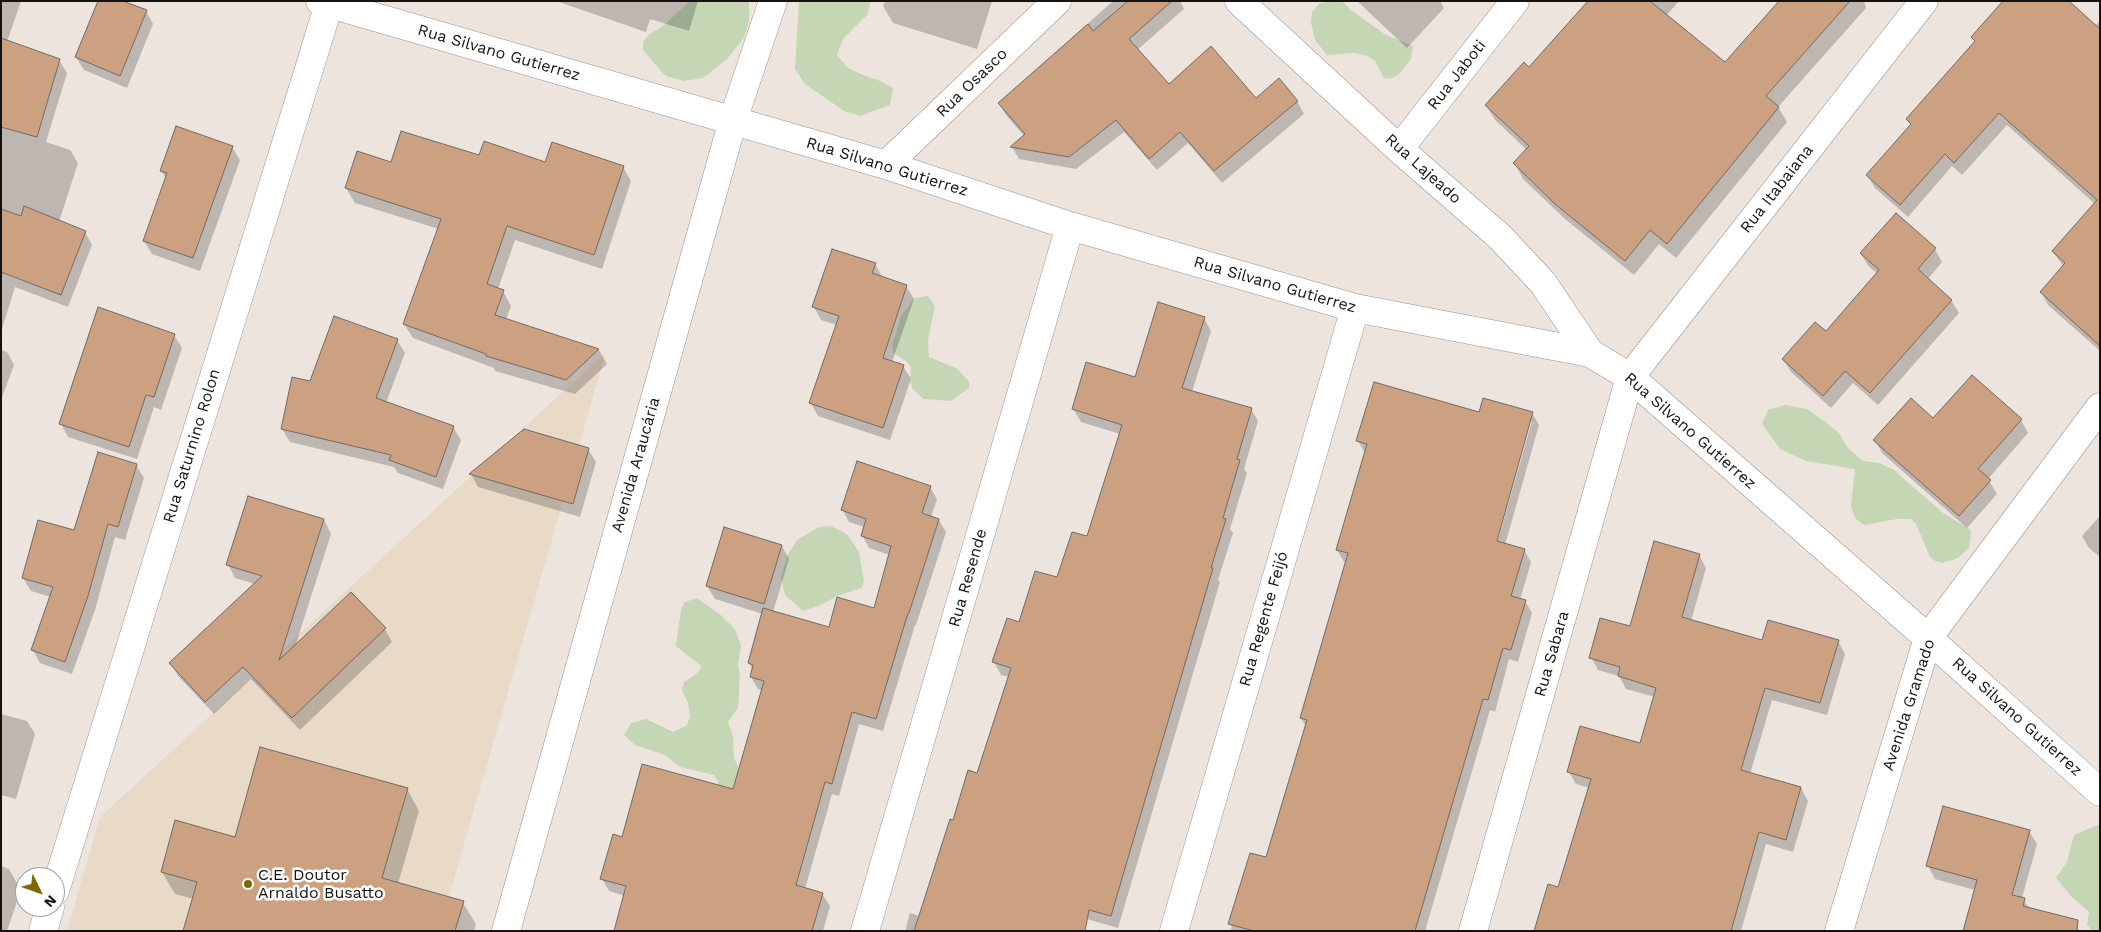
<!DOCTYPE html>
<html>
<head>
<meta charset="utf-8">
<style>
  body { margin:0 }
  #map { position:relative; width:2101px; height:932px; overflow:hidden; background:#eee4de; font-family:"Work Sans",sans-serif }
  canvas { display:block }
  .frame { position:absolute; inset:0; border:2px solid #15120f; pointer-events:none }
  .north { position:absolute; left:15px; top:867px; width:50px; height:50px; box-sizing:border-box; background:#fff; border:1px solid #a1a09f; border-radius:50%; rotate:132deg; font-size:14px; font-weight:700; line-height:20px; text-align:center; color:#15120f }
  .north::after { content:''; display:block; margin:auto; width:18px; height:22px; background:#7f6800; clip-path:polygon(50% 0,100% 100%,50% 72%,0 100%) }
</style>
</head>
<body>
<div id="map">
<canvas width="2101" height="932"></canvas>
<div class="frame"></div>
<div class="north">N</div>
</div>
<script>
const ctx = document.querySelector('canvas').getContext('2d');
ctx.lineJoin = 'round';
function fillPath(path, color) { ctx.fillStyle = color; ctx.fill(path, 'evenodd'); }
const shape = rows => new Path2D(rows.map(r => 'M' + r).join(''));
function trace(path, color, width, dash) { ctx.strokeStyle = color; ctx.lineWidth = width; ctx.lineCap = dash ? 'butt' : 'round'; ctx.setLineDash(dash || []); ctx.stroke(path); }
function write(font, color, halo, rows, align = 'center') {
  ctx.font = font + ' "Work Sans",sans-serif'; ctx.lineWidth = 5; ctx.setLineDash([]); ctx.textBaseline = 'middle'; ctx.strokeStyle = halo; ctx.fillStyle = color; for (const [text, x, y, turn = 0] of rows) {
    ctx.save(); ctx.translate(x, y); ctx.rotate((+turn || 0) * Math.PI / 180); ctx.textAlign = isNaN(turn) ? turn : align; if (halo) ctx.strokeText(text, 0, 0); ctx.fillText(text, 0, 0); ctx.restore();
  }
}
fillPath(shape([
  [606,352,439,931,67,931,100,817]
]), '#e9dac7');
fillPath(shape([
  [690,1,749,1,749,21,744,38,727,59,703,78,684,81,666,76,660,70,643,50,643,42,648,35,663,26],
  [799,1,871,1,867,15,843,39,837,55,848,68,863,75,878,80,893,88,890,105,860,116,844,111,805,84,795,69],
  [1333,1,1342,1,1352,11,1386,35,1413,46,1411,59,1399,74,1390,79,1384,78,1375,61,1368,56,1355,53,1327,55,1315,40,1311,23,1312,12,1320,3],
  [928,296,935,306,928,340,929,357,958,369,969,382,969,388,951,401,923,399,912,388,910,377,911,367,906,361,893,353,892,343,896,334,900,318,914,298],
  [1785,405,1807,409,1824,421,1839,433,1848,448,1863,461,1879,463,1894,470,1943,513,1968,528,1971,532,1969,548,1958,558,1942,563,1935,561,1930,557,1916,524,1911,519,1897,519,1864,525,1855,518,1851,506,1855,469,1806,461,1780,449,1762,424,1768,410],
  [831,526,847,534,859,552,864,582,861,588,837,596,823,604,803,611,785,595,781,578,787,556,797,540,819,527],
  [697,598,722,616,735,629,741,646,738,665,740,676,738,708,728,722,733,736,734,758,738,767,757,787,717,797,718,782,714,775,680,767,665,755,635,745,624,735,631,723,646,719,673,732,687,725,690,717,688,703,682,690,684,682,695,675,702,667,676,646,681,609,685,602],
  [2100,824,2100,931,2093,931,2087,925,2089,912,2071,896,2056,878,2067,862,2074,835]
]), '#c5d6b4');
fillPath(shape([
  [1,1,21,1,7,42,59,60,67,73,46,142,70,150,78,163,59,222,85,232,92,245,68,307,15,287,1,332],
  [556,1,698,1,689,31,650,19,646,32],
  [885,1,992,1,977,49,893,23,883,6],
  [1113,1,1180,1,1184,9,1137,50,1169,86,1256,99,1297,101,1304,114,1222,183,1188,143,1157,170,1124,132,1076,169,1019,159,1012,147,1024,136,1006,115,999,103],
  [1357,1,1440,1,1444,8,1407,48],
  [1586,1,1679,1,1666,16,1725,64,1779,4,1777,1,1864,1,1866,8,1778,107,1787,122,1676,258,1659,244,1634,275,1565,219,1523,179,1515,164,1527,150,1495,120,1486,105,1530,69,1588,4],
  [146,11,153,24,127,88,84,70,76,57],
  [2100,21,2100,351,2048,305,2041,292,2064,267,2053,252,2095,204,2007,125,1962,175,1952,166,1908,217,1875,188,1867,175,1911,126,1907,119,1975,42,1973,37,2095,26],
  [232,147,240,160,200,271,152,254,144,241,166,179,161,170],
  [480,156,546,164,623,167,631,181,602,269,515,240,498,289,503,291,511,306,506,320,599,350,607,364,575,394,495,371,494,368,413,338,404,324,439,229,355,203,346,188,392,164],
  [1935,249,1942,262,1928,279,1951,300,1959,313,1878,405,1853,383,1831,408,1791,372,1783,359,1826,333,1878,274,1869,267,1861,254],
  [875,264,883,278,906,286,914,299,892,362,903,366,911,379,890,440,818,416,810,402,837,325,821,320,814,307],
  [1204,318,1211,331,1192,392,1251,409,1258,421,1244,469,1247,473,1230,529,1233,533,1218,580,1220,582,1118,928,1080,917,1076,931,905,931,910,913,920,916,969,772,978,775,1010,677,1001,675,994,662,1020,623,1058,579,1088,538,1120,434,1081,422,1073,409,1135,379],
  [174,335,182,348,161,410,154,407,137,459,68,437,61,424],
  [397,340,405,353,386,403,453,427,461,440,443,489,398,473,394,467,290,442,282,429,293,378,311,382],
  [1,350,7,352,14,365,1,400],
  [1532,413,1539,425,1505,545,1524,550,1531,562,1520,600,1525,601,1532,613,1518,662,1509,659,1495,712,1490,710,1425,931,1230,931,1232,927,1230,924,1267,859,1306,727,1301,718,1347,562,1344,562,1337,550,1365,453,1358,441,1480,414],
  [1530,421,1532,421,1496,547,1494,546],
  [1933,419,2021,420,2028,433,1988,479,1997,494,1967,528,1882,453,1875,440],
  [588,449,596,462,580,517,478,487,471,474],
  [136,465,144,478,125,540,115,537,95,610,72,674,40,663,33,650,51,597,31,591,23,578,75,531],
  [930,487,937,499,931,517,939,520,946,532,916,625,915,625,883,731,859,724,839,796,832,794,805,889,822,894,830,906,823,931,615,931,625,896,609,891,602,879,623,838,734,791,763,691,758,689,751,677,753,670,749,663,763,614,715,599,707,586,782,546,789,559,773,612,830,628,875,609,890,555,869,548,862,535,865,527,849,522,842,509],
  [249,497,324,520,331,534,295,647,385,629,392,642,300,730,251,679,214,714,178,676,171,663,255,584,235,578,228,564],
  [2100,516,2100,557,2089,548,2082,536],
  [1699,555,1706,568,1691,621,1763,642,1838,641,1845,654,1827,715,1772,700,1750,774,1801,788,1808,801,1793,852,1766,844,1741,931,1537,931,1559,888,1590,788,1576,784,1569,772,1640,745,1655,697,1626,689,1619,676,1598,670,1591,657,1630,628],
  [1,714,27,721,35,734,16,799,1,795],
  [407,789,419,811,398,884,463,903,476,924,474,931,185,931,194,899,175,894,162,872,236,839],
  [2029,831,2037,844,2022,898,2030,909,2072,920,2078,931,1964,931,1975,890,1935,879,1928,866],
  [1,866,9,869,21,890,7,931,1,930]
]), '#0003');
const building = shape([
  [98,1,123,1,147,10,120,76,75,57,98,1],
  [1128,1,1172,1,1129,39,1169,84,1211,46,1256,98,1279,78,1298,101,1214,171,1180,132,1149,159,1116,120,1069,157,1010,147,1025,134,998,103,1088,24,1093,31,1128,1],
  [1588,1,1650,1,1725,62,1779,1,1850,1,1766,96,1779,107,1667,244,1650,230,1625,261,1555,204,1513,163,1529,146,1485,105,1524,62,1529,67,1588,1],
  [2003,1,2069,1,2100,29,2100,346,2040,292,2065,263,2052,251,2097,200,1999,113,1954,163,1945,154,1900,205,1866,175,1911,124,1906,119,1975,41,1971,37,2003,1],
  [1,38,60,59,37,137,1,127,1,38],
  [176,126,233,146,193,258,143,241,167,173,160,171,176,126],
  [401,131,479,155,484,141,545,162,552,142,624,166,594,255,507,226,487,284,504,290,495,315,599,349,566,380,486,356,486,354,403,324,441,219,345,188,357,151,391,162,401,131],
  [24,206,86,231,61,295,1,272,1,209,21,216,24,206],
  [1896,213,1936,248,1918,269,1952,300,1870,393,1845,371,1823,396,1782,359,1815,322,1826,331,1879,270,1860,253,1896,213],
  [832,249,876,263,872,273,907,285,883,358,904,365,883,428,809,403,839,316,812,307,832,249],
  [1158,302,1205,317,1182,388,1252,408,1237,459,1240,460,1223,518,1226,519,1211,568,1213,568,1111,916,1089,910,1085,931,914,931,950,819,953,820,968,770,977,773,1011,668,992,662,1007,618,1019,622,1035,571,1057,577,1072,532,1087,536,1122,425,1072,409,1086,362,1135,377,1158,302],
  [98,307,175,334,154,397,146,395,129,447,59,424,98,307],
  [334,316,398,339,376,398,454,426,436,477,389,460,391,455,281,429,292,377,310,381,334,316],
  [1972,375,2022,419,1978,469,1991,480,1959,516,1873,440,1911,398,1933,418,1972,375],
  [1374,382,1479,412,1483,398,1533,412,1497,541,1525,549,1511,596,1526,600,1511,650,1503,648,1488,700,1483,699,1415,931,1254,931,1228,924,1250,853,1266,857,1307,720,1300,718,1348,553,1336,550,1367,444,1356,441,1374,382],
  [524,429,589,448,573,504,469,474,524,429],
  [98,452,137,464,118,527,108,524,88,596,65,662,31,650,53,587,22,578,38,520,74,530,98,452],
  [857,461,931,486,922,513,939,519,909,613,908,613,876,719,852,712,832,784,825,782,796,885,823,893,812,931,614,931,626,886,600,879,613,834,622,837,642,764,733,789,764,681,750,677,753,665,748,663,763,608,829,627,837,597,874,608,891,546,861,536,866,519,841,510,857,461],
  [248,496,324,519,279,660,351,592,386,628,292,718,243,667,205,702,169,663,262,576,226,565,248,496],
  [724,527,782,545,764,604,706,586,724,527],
  [1654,541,1700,554,1682,617,1762,640,1768,620,1839,640,1820,703,1765,688,1741,770,1801,787,1786,840,1759,832,1731,931,1534,931,1548,884,1558,887,1591,779,1567,772,1580,726,1640,743,1656,688,1618,676,1620,667,1589,658,1600,618,1630,626,1654,541],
  [260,747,408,788,382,878,464,901,455,931,183,931,197,882,161,872,175,820,235,837,260,747],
  [1943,806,2030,830,2012,895,2025,898,2023,906,2078,920,2077,931,1963,931,1977,880,1926,866,1943,806]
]);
fillPath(building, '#cba182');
trace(building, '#716963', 1);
const minor = shape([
  [320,1,886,165,1070,226,1355,308,1590,353,1630,377,1928,638,2100,792],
  [1239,1,1399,149,1500,237,1543,283,1590,353],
  [1399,149,1515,1],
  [886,165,1057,1],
  [55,891,330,1],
  [43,931,50,907],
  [506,931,733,120,773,1],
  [865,931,1070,226],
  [1174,931,1355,308],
  [1473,931,1630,377,1924,1],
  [1839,931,1928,638,2100,407]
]);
trace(minor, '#9c938d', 29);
trace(minor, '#fff', 28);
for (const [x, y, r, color] of [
  [248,884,5,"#7f6800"]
]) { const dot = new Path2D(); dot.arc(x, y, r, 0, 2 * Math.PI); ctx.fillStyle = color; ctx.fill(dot); trace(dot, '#fff', 2); }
write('16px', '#15120f', '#fff', [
  ["Rua Silvano Gutierrez",499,53,16],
  ["Rua Jaboti",1457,75,-52],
  ["Rua Osasco",972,83,-44],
  ["Rua Silvano Gutierrez",887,167,17],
  ["Rua Lajeado",1423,169,42],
  ["Rua Itabaiana",1777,189,-52],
  ["Rua Silvano Gutierrez",1275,285,16],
  ["Rua Silvano Gutierrez",1690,431,41],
  ["Rua Saturnino Rolon",192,446,-73],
  ["Avenida Araucária",636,465,-74],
  ["Rua Resende",968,578,-74],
  ["Rua Regente Feijó",1264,619,-74],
  ["Rua Sabara",1552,654,-74],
  ["Avenida Gramado",1909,705,-72],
  ["Rua Silvano Gutierrez",2017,717,42]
]);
write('16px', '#15120f', '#fff', [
  ["C.E. Doutor",258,875],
  ["Arnaldo Busatto",258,893]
], 'left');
</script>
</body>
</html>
